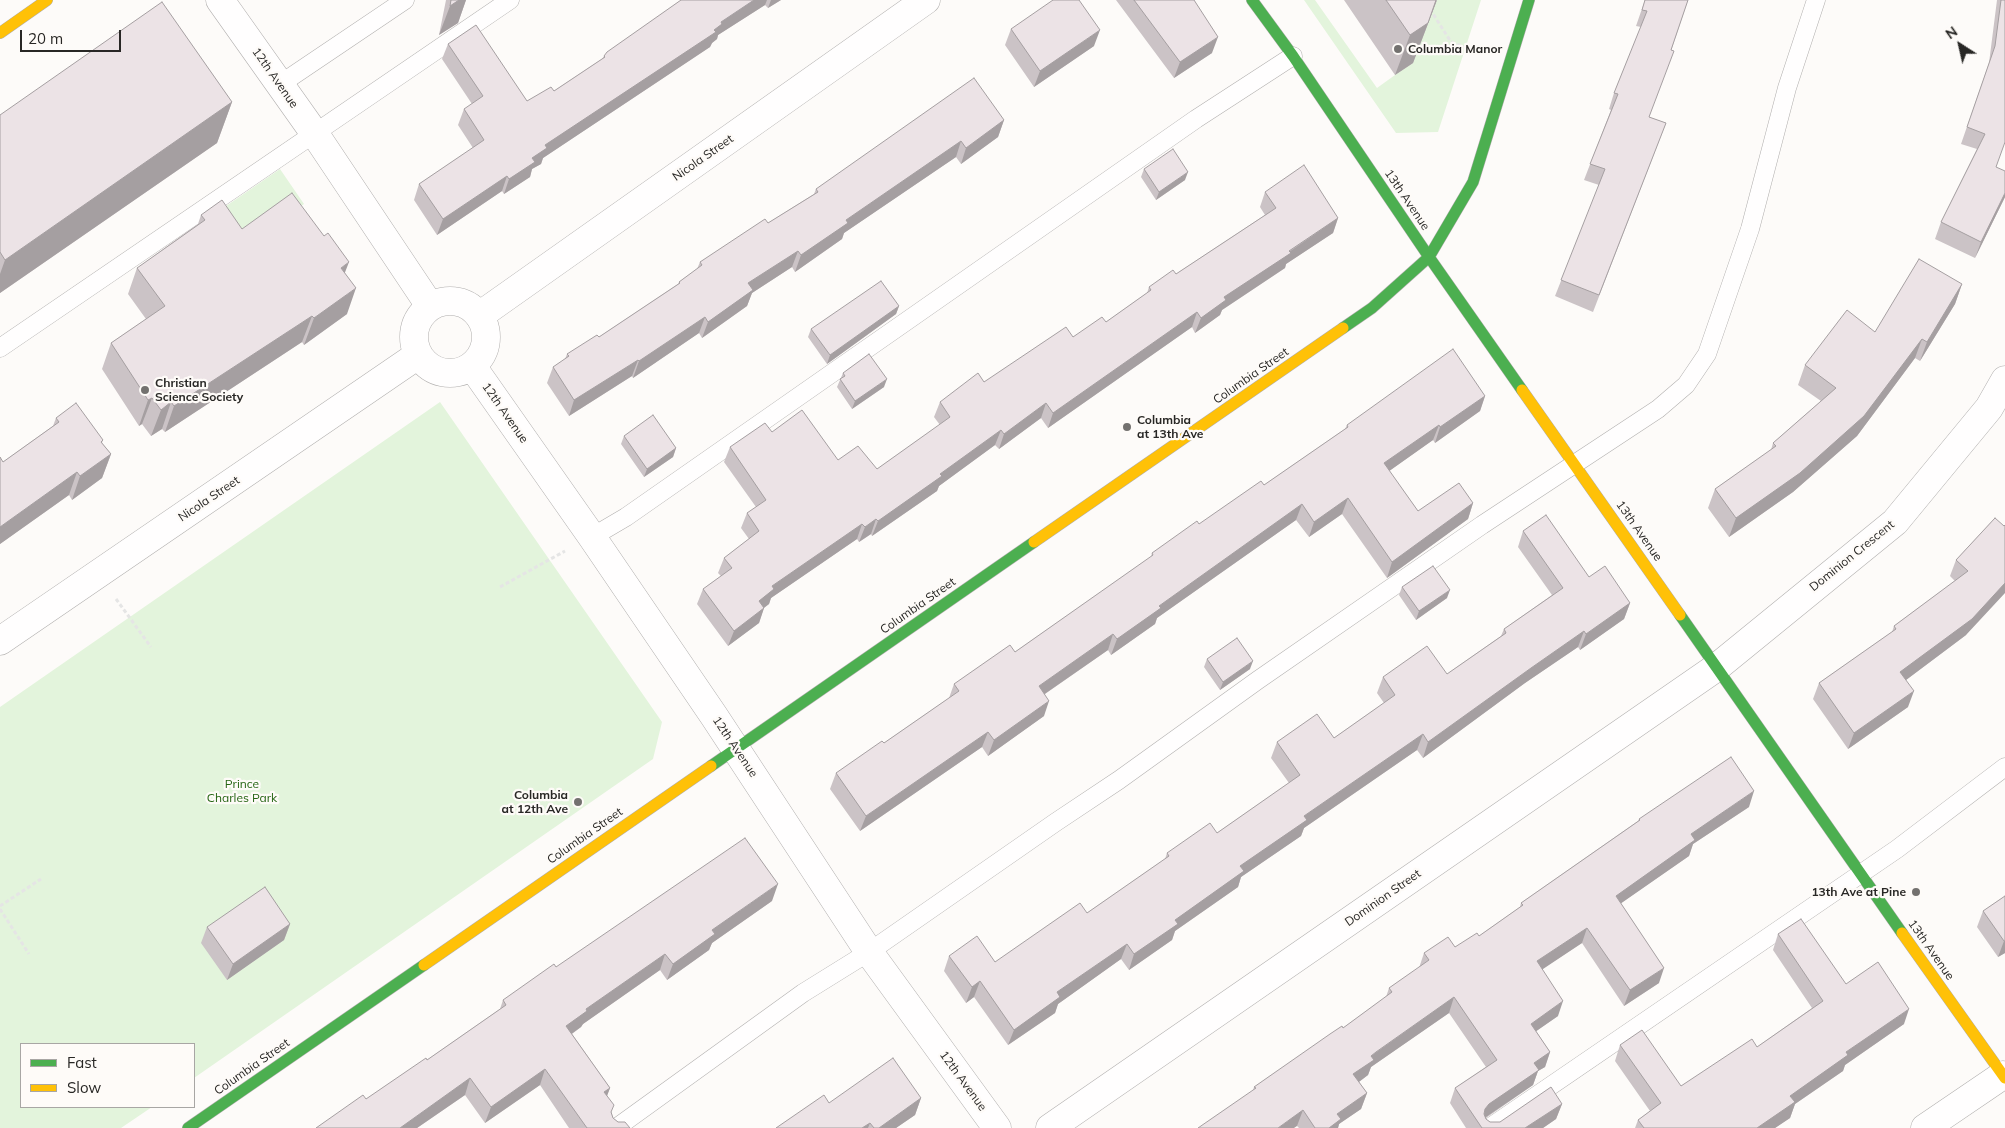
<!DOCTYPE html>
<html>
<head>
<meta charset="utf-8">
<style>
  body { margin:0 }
  #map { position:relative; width:2005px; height:1128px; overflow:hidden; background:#fdfbf9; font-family:Mulish,sans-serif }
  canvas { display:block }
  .legend { position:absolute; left:20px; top:1043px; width:175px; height:65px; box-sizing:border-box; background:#fefbf8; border:1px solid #a8a6a4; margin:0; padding:6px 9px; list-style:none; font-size:15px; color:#282725 }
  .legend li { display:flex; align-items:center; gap:10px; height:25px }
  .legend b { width:25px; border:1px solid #a8a6a4 }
  .north { position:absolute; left:1935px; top:20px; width:50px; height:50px; -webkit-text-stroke:4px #fefbf8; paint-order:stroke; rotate:325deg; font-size:14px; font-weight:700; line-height:20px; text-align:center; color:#282725 }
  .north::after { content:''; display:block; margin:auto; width:18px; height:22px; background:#282725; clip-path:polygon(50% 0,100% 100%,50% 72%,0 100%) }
  .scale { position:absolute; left:20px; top:30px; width:101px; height:22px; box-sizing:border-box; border:2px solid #282725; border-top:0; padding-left:6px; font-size:15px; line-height:18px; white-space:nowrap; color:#282725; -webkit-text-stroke:4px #fefbf8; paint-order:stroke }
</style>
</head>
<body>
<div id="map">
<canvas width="2005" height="1128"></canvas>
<ul class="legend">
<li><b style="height:6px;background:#4caf50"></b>Fast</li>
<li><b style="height:6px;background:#ffc107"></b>Slow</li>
</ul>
<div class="north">N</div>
<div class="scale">20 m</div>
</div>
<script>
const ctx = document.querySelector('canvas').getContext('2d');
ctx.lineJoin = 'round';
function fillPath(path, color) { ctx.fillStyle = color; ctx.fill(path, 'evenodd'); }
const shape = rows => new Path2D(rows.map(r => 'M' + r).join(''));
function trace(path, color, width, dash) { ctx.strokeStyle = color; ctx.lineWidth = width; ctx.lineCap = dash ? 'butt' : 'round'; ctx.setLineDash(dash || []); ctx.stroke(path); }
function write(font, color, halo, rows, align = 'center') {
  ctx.font = font + ' Mulish,sans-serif'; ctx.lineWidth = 4.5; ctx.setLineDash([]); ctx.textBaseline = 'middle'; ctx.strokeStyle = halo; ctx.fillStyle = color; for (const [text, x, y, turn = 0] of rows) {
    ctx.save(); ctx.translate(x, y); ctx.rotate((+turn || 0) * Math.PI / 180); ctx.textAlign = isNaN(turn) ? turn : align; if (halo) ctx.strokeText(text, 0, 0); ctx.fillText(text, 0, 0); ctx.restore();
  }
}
fillPath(shape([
  [1304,0,1315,0,1377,88,1395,75,1433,0,1481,0,1438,132,1396,133],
  [280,169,304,204,246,245,213,215],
  [440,402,662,722,653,759,194,1078,194,1044,21,1044,21,1107,152,1107,121,1128,0,1128,0,707]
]), '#e3f4dc');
const lane = shape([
  [279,85,405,0],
  [0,348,510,0],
  [592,537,626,517,1196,119,1293,56],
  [616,1128,803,993,869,952,1056,822,1119,780,1258,680,1482,525,1658,409,1686,385,1707,354,1750,229,1787,88,1816,0],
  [1489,1128,1897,849,2005,767]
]);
const street = shape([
  [220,0,315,134,430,306],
  '414 337a36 36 0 1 1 72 0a36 36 0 1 1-72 0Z',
  [479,316,926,0],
  [472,366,592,537,714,716,869,952,997,1128],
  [0,641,418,355],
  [1050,1128,1717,667,1895,522,1989,408,2005,380],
  [1925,1128,2003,1075]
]);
const fast = shape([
  [1252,0,1293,56,1429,257,1522,390],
  [1343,328,1372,308,1429,257,1473,182,1529,0],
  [1680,615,1902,933],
  [711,766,1034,542],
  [188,1128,424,965]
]);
const slow = shape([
  [0,33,47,0],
  [1522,390,1680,615],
  [1034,542,1343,328],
  [1902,933,2005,1078],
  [424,965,711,766]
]);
trace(lane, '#b1afae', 19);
trace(street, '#b1afae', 29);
trace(fast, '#b1afae', 12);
trace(slow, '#b1afae', 12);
trace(shape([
  [1430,9,1451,42,1481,53],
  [500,587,565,551],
  [116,599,151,647],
  [0,906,41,879],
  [0,909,29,954]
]), '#e5e5e5', 3, [4, 2.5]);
trace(lane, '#fffefe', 18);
trace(street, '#fffefe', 28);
trace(fast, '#4caf50', 11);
trace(slow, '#ffc107', 11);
fillPath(shape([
  [446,0,466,0,458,23,439,35],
  [681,0,781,0,768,8,765,5,718,35,717,39,712,43,710,47,543,158,541,164,532,169,530,177,504,194,502,191,437,235,414,200,419,184,473,148,458,125,464,109,472,104,442,59,448,44,527,101,554,91,602,59,604,56],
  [1116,0,1194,0,1212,53,1174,78],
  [1344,0,1437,0,1413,63,1395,75],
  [1645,0,1688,0,1649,117,1666,123,1593,312,1555,296,1599,185,1584,180,1611,110,1609,109,1614,93,1641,27,1636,26],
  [1997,0,2005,0,1996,167,2005,197,1975,258,1935,239,1941,222,1977,149,1961,144,1989,63],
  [1011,29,1094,46,1034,87,1005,45],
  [232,102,217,143,0,293,0,115],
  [1004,120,998,137,961,164,956,157,844,233,842,239,795,272,792,267,752,293,747,306,702,338,699,333,633,378,632,376,569,416,547,383,553,367,565,359,567,354,599,337,678,284,679,282,697,269,700,262,768,223,814,194,816,189],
  [1144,169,1185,180,1156,200,1141,177],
  [1265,192,1338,218,1333,233,1286,264,1285,268,1222,310,1220,315,1195,333,1192,327,1048,428,1041,418,999,449,995,445,939,486,937,491,872,536,871,534,859,542,857,539,771,598,769,604,764,608,759,623,728,646,697,604,703,589,721,576,718,573,724,558,749,539,741,528,747,513,756,507,724,462,730,447,772,432,838,460,877,469,940,425,934,417,940,402,984,382,1073,337,1106,322,1147,293,1149,287,1176,274,1265,215,1260,207],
  [201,215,242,229,345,272,347,314,304,345,302,342,165,432,162,429,151,436,142,424,139,426,102,369,111,343,146,319,128,294,137,268,198,224],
  [1962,284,1955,304,1920,361,1915,358,1857,436,1793,492,1729,537,1708,508,1715,489,1771,450,1773,443,1821,401,1798,385,1805,365,1875,332],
  [899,306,896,314,827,364,808,337,811,329],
  [843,373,884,387,852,409,837,387],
  [1485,396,1480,411,1435,443,1433,440,1389,471,1418,511,1473,503,1468,519,1387,578,1342,514,1309,537,1296,520,1157,618,1155,624,1111,655,1108,650,1045,694,1044,716,988,756,982,747,860,831,830,789,836,773,884,743,949,698,954,684,1015,652,1151,557,1152,553,1264,485,1345,429,1347,425],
  [56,418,103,440,102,443,111,454,102,478,72,500,69,495,0,544,0,457,3,462,53,426],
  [624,436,676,448,673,457,644,477,621,444],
  [1995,518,1966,635,1906,680,1908,707,1848,749,1813,699,1819,683,1892,632,1894,626,1955,581,1950,576,1956,560],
  [1523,531,1589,577,1630,603,1624,619,1580,650,1578,647,1525,683,1423,758,1417,750,1304,828,1301,836,1241,877,1238,887,1175,931,1172,940,1129,970,1121,959,1058,1004,1055,1013,1008,1045,974,997,966,1003,944,971,949,956,995,962,1087,913,1165,859,1167,853,1217,833,1289,783,1271,758,1277,742,1334,738,1384,703,1377,693,1383,677,1447,674,1501,636,1504,629,1552,595,1518,547],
  [1402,587,1447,598,1416,620,1399,595],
  [1207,659,1250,669,1220,690,1204,667],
  [1749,807,1693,844,1689,856,1621,903,1659,983,1624,1006,1582,943,1542,969,1558,1016,1536,1031,1550,1052,1545,1067,1538,1071,1533,1085,1486,1118,1486,1119,1490,1122,1500,1122,1562,1104,1556,1119,1543,1128,1466,1128,1450,1103,1455,1088,1486,1067,1449,1013,1371,1067,1368,1075,1359,1082,1367,1093,1361,1109,1339,1124,1338,1128,1299,1128,1297,1126,1253,1090,1254,1087,1343,1028,1386,997,1389,988,1419,968,1424,953,1455,947,1479,936,1520,907,1521,903,1638,821,1639,819],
  [2005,896,2005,953,1998,957,1977,927,1983,911],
  [772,901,712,943,709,950,667,980,660,970,583,1024,581,1027,572,1034,610,1088,607,1095,613,1118,618,1122,630,1128,569,1128,540,1085,485,1123,465,1095,417,1128,316,1128,366,1099,427,1060,500,1009,503,1000,556,967],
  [290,924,284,940,227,980,201,943,207,927],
  [1778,934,1846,984,1904,1024,1845,1065,1843,1071,1795,1104,1790,1118,1775,1128,1635,1128,1638,1120,1650,1111,1615,1061,1620,1045,1681,1086,1757,1047,1812,1008,1773,950],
  [921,1098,915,1115,896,1128,776,1128,829,1103]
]), '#cbc3c6');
fillPath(shape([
  [451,0,466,0,458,23,439,35,450,6],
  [754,0,767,0,765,5,718,35,717,39,712,43,710,47,543,158,541,164,532,169,530,177,504,194,509,179,545,145,714,30,721,22],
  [771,0,781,0,768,8],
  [1437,0,1413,63,1395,75,1410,35],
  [1100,30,1094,46,1034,87,1040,71],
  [1218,37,1212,53,1174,78,1180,62],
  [232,102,217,143,0,293,0,274,5,260],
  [1004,120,998,137,961,164,966,148],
  [961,141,956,157,844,233,842,239,795,272,801,255,846,220],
  [1188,172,1185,180,1156,200,1159,192],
  [507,176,502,191,437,235,443,219],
  [2005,193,2005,197,1975,258,1981,242],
  [1338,218,1333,233,1286,264,1285,268,1222,310,1220,315,1195,333,1201,318,1224,297],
  [798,251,792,267,752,293,747,306,702,338,708,322,748,283],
  [349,262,339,288,341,268],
  [1962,284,1955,304,1920,361,1927,342],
  [356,288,347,314,304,345,314,318],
  [899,306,896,314,827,364,830,355],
  [1197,312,1192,327,1048,428,1053,413],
  [312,316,302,342,165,432,174,406],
  [705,317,699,333,633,378,639,361],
  [1922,339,1915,358,1857,436,1793,492,1729,537,1736,518],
  [638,360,632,376,569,416,574,400],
  [887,379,884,387,852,409,855,401],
  [1485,396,1480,411,1435,443,1440,427],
  [152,398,142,424,139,426,148,400],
  [171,402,162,429,151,436,161,410],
  [1046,403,1041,418,999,449,1004,434],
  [1439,425,1433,440,1378,479,1384,463],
  [1001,430,995,445,939,486,937,491,872,536,878,521,940,474],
  [676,448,673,457,644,477,647,469],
  [111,454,102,478,72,500,80,476],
  [77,472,69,495,0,544,0,527],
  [1348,498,1342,514,1309,537,1314,522],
  [1473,503,1468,519,1387,578,1392,562],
  [1302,504,1296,520,1157,618,1155,624,1111,655,1117,639,1159,606],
  [876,519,871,534,859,542,865,527],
  [862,524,857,539,771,598,769,604,753,616,759,601,772,586],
  [2005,583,2005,593,1966,635,1894,689,1900,672],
  [1450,590,1447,598,1416,620,1419,611],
  [1630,603,1624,619,1580,650,1586,634],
  [764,608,759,623,728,646,734,631],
  [1584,631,1578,647,1525,683,1423,758,1428,742,1531,668],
  [1113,634,1108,650,1033,702,1039,686],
  [1253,661,1250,669,1220,690,1223,682],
  [1914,691,1908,707,1848,749,1854,733],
  [1049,701,1044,716,988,756,994,740],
  [988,732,982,747,860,831,866,816],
  [1423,734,1417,750,1304,828,1301,836,1241,877,1238,887,1175,931,1172,940,1129,970,1134,954,1175,920,1240,866,1304,816],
  [1754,791,1749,807,1693,844,1689,856,1610,911,1616,896,1691,834],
  [778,884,772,901,712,943,709,950,667,980,673,964,712,930],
  [290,924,284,940,227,980,233,964],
  [1587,928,1582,943,1531,977,1537,961],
  [2004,941,2005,941,2005,953,1998,957],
  [1127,944,1121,959,1058,1004,1055,1013,1008,1045,1014,1030,1057,992],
  [665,954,660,970,583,1024,581,1027,560,1042,566,1026,586,1009],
  [1664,968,1659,983,1624,1006,1630,990],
  [980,981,974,997,966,1003,972,987],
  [1454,997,1449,1013,1371,1067,1368,1075,1348,1090,1353,1074,1371,1056],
  [1563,1001,1558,1016,1525,1039,1531,1024],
  [1909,1009,1904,1024,1845,1065,1843,1071,1795,1104,1790,1118,1775,1128,1757,1128,1790,1096,1846,1052],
  [1550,1052,1545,1067,1538,1071,1533,1085,1483,1119,1485,1109,1489,1104,1534,1063],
  [545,1069,540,1085,485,1123,491,1107],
  [470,1078,465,1095,417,1128,400,1128],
  [610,1088,604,1104,604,1092],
  [1367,1093,1361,1109,1339,1124,1338,1128,1329,1128,1337,1114],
  [921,1098,915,1115,896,1128,879,1128],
  [1562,1104,1556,1119,1543,1128,1525,1128],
  [1303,1110,1297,1126,1294,1128,1278,1128],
  [870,1123,868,1128,862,1128]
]), '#a59fa1');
const building = shape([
  [451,0,459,0,450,6,451,0],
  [681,0,754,0,721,22,722,24,714,30,716,32,545,145,547,148,532,158,535,162,509,179,507,176,443,219,419,184,484,140,464,109,483,96,448,44,476,25,527,101,551,87,554,91,605,57,604,56,607,52,681,0],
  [1053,0,1079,0,1100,30,1040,71,1011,29,1053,0],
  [1134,0,1194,0,1218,37,1180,62,1134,0],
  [1386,0,1436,0,1428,23,1410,35,1386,0],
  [1645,0,1688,0,1671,50,1674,51,1649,117,1666,123,1599,295,1561,280,1605,169,1590,164,1618,94,1614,93,1647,11,1642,10,1645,0],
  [2001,0,2005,0,2005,142,1996,167,2005,171,2005,193,1981,242,1941,222,1985,134,1967,127,1995,46,2001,0],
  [162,2,232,102,5,260,0,252,0,115,162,2],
  [974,78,1004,120,966,148,961,141,846,220,848,223,801,255,798,251,748,283,753,290,708,322,705,317,639,361,638,360,574,400,553,367,569,356,567,354,597,335,599,337,680,283,679,282,702,265,700,262,765,219,768,223,818,192,816,189,974,78],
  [1173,149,1188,172,1159,192,1144,169,1173,149],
  [1304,165,1338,218,1289,251,1291,253,1224,297,1226,300,1201,318,1197,312,1053,413,1046,403,1004,434,1001,430,940,474,942,476,878,521,876,519,865,527,862,524,772,586,774,589,759,601,764,608,734,631,703,589,732,568,724,558,759,531,747,513,766,500,730,447,765,423,772,432,802,410,838,460,858,446,877,469,950,417,940,402,978,373,984,382,1066,327,1073,337,1102,317,1106,322,1151,290,1149,287,1173,270,1176,274,1276,208,1265,192,1304,165],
  [292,193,324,236,328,233,349,262,341,268,356,288,314,318,312,316,174,406,171,402,161,410,152,398,148,400,111,343,165,306,137,268,205,220,201,215,222,200,242,229,292,193],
  [1919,259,1962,284,1927,342,1922,339,1864,416,1800,473,1736,518,1715,489,1776,446,1773,443,1836,388,1805,365,1847,310,1875,332,1919,259],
  [881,281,899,306,830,355,811,329,881,281],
  [1453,349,1485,396,1440,427,1439,425,1384,463,1418,511,1459,483,1473,503,1392,562,1348,498,1314,522,1302,504,1159,606,1161,608,1117,639,1113,634,1039,686,1049,701,994,740,988,732,866,816,836,773,882,741,884,743,959,691,954,684,1010,645,1015,652,1153,555,1152,553,1197,521,1199,524,1261,481,1264,485,1348,427,1347,425,1453,349],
  [869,354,887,379,855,401,840,379,845,376,843,373,869,354],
  [76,403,103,440,101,442,111,454,80,476,77,472,0,527,0,457,3,462,59,422,56,418,76,403],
  [653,415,676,448,647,469,624,436,653,415],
  [1546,515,1589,577,1605,566,1630,603,1586,634,1584,631,1531,668,1428,742,1423,734,1304,816,1307,820,1240,866,1244,871,1175,920,1178,924,1134,954,1127,944,1057,992,1060,997,1014,1030,980,981,972,987,949,956,977,936,995,962,1080,903,1087,913,1169,856,1167,853,1210,823,1217,833,1300,775,1277,742,1317,714,1334,738,1395,695,1383,677,1427,646,1447,674,1506,633,1504,629,1563,588,1523,531,1546,515],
  [1995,518,2004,526,2005,525,2005,583,1972,619,1900,672,1914,691,1854,733,1819,683,1896,629,1894,626,1968,571,1956,560,1995,518],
  [1433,566,1450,590,1419,611,1402,587,1433,566],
  [1237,638,1253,661,1223,682,1207,659,1237,638],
  [1731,757,1754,791,1691,834,1695,840,1616,896,1664,968,1630,990,1587,928,1537,961,1563,1001,1531,1024,1550,1052,1534,1063,1539,1070,1489,1104,1485,1109,1484,1114,1486,1119,1490,1122,1500,1122,1551,1087,1562,1104,1525,1128,1482,1128,1455,1088,1497,1060,1454,997,1376,1052,1371,1056,1374,1060,1353,1074,1367,1093,1337,1114,1341,1119,1329,1128,1315,1128,1303,1110,1278,1128,1198,1128,1256,1088,1254,1087,1330,1034,1342,1026,1343,1028,1392,992,1389,988,1429,960,1424,953,1448,937,1455,947,1477,933,1479,936,1523,905,1521,903,1640,820,1639,819,1731,757],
  [745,838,778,884,712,930,715,934,673,964,665,954,586,1009,587,1011,566,1026,610,1088,604,1092,614,1105,611,1112,613,1118,618,1122,625,1122,630,1128,587,1128,545,1069,491,1107,470,1078,400,1128,316,1128,363,1095,366,1099,426,1058,427,1060,506,1005,503,1000,554,964,556,967,745,838],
  [265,887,290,924,233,964,207,927,265,887],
  [2005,896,2005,941,2004,941,1983,911,2005,896],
  [1801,919,1846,984,1878,962,1909,1009,1846,1052,1848,1055,1790,1096,1795,1102,1757,1128,1644,1128,1638,1120,1661,1103,1620,1045,1642,1030,1681,1086,1752,1039,1757,1047,1823,1001,1778,934,1801,919],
  [893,1058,921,1098,879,1128,874,1128,870,1123,862,1128,776,1128,824,1095,829,1103,893,1058]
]);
fillPath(building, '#ece3e6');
trace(building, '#a59fa1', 1);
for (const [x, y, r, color] of [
  [1398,49,5,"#73716f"],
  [145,390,5,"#73716f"],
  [1127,427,5,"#73716f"],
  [578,802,5,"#73716f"],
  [1916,892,5,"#73716f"]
]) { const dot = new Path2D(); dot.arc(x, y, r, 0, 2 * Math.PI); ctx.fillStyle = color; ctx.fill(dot); trace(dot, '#fefbf8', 2); }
write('bold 12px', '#282725', '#fefbf8', [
  ["Columbia Manor",1408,49],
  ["Christian",155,383],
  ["Science Society",155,397],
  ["Columbia",1137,420],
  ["at 13th Ave",1137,434],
  ["Columbia",568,795,"right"],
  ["at 12th Ave",568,809,"right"],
  ["13th Ave at Pine",1906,892,"right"]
], 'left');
write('12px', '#282725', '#fefbf8', [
  ["12th Avenue",275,78,55],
  ["Nicola Street",703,158,-35],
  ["13th Avenue",1407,200,56],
  ["Columbia Street",1251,376,-35],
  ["12th Avenue",505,413,55],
  ["Nicola Street",209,499,-34],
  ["13th Avenue",1639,531,55],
  ["Dominion Crescent",1852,556,-39],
  ["Columbia Street",918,606,-35],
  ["12th Avenue",735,747,56],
  ["Columbia Street",585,836,-35],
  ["Dominion Street",1383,898,-35],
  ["13th Avenue",1931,950,55],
  ["Columbia Street",252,1067,-35],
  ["12th Avenue",963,1081,54]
]);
write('12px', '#256513', '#fefbf8', [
  ["Prince",242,784],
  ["Charles Park",242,798]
]);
</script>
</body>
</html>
